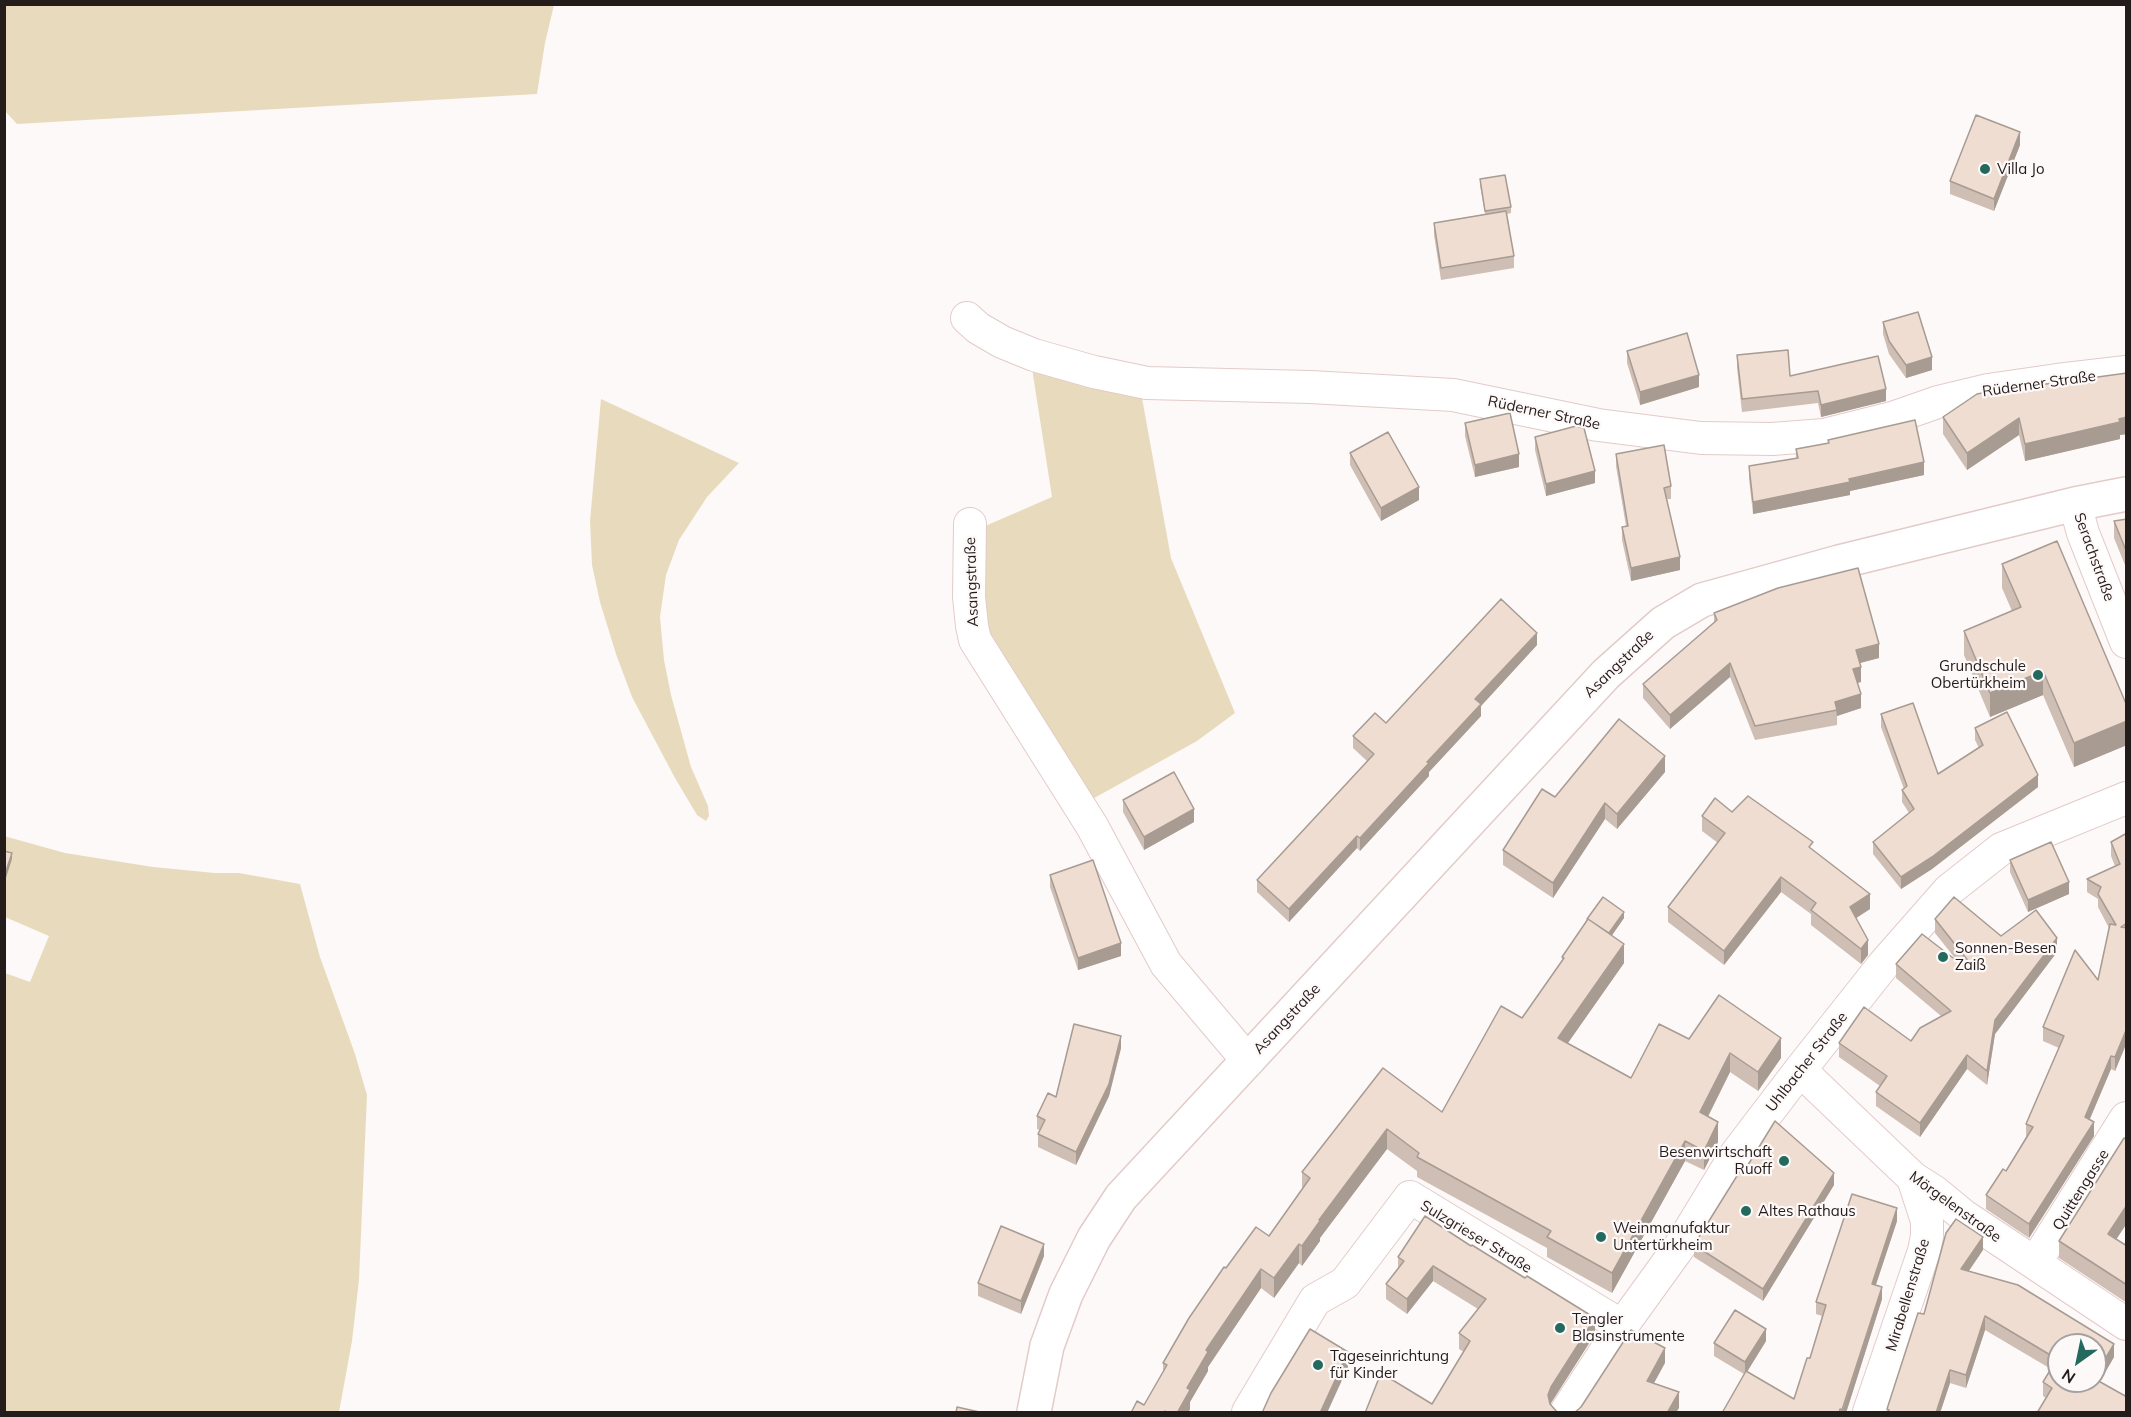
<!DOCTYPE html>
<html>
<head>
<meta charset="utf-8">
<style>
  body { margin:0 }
  #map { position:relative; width:2131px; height:1417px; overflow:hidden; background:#fdf9f8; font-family:Mulish,sans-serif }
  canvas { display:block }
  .frame { position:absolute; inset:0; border:6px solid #241b1b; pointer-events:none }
  .north { position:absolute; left:2047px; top:1333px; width:60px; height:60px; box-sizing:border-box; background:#fdf9f8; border:2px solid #a6a0a0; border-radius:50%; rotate:213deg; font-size:16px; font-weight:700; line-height:24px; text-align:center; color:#241b1b }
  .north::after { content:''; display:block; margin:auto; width:21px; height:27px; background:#23695e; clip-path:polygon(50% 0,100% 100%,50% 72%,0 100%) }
</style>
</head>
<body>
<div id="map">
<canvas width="2131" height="1417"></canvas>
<div class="frame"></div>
<div class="north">N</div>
</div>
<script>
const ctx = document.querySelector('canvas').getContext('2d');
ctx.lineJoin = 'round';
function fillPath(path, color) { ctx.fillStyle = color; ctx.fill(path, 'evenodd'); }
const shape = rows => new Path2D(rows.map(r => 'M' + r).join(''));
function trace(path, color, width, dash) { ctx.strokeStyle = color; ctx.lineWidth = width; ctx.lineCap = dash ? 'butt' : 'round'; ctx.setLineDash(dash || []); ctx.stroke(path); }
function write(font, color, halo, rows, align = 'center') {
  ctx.font = font + ' Mulish,sans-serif'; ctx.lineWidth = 4.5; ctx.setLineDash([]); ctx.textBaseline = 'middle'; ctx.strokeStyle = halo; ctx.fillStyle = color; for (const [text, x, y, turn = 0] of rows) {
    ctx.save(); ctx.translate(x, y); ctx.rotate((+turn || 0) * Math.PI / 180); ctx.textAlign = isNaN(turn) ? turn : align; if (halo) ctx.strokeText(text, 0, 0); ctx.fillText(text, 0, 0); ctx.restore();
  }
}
fillPath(shape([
  [4,5,5,4,554,5,545,43,537,94,17,124,5,111],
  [1031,362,1140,387,1171,558,1235,713,1197,741,1087,802,983,638,976,530,1052,497],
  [601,399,739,463,707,497,679,540,666,575,660,617,664,660,671,695,691,767,708,806,709,816,706,821,697,815,675,778,632,697,616,654,600,602,592,565,590,521],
  [4,836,65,853,153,867,215,873,239,873,300,884,320,957,355,1054,367,1095,359,1280,352,1341,339,1412,5,1412,5,973,30,982,49,936,5,917]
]), '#e8dbbd');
const street = shape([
  [967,318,978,328,1002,342,1034,355,1094,372,1147,383,1310,387,1453,395,1598,425,1701,438,1772,439,1824,435,1892,418,1938,402,1988,390,2057,380,2126,372],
  [2075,504,2083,533,2126,642],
  [970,524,969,597,972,626,975,640,1092,826,1166,964,1248,1061],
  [1800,1070,1913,1178,1935,1192,1964,1216,2126,1324],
  [2035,1263,2126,1118],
  [1248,1412,1315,1300,1345,1283,1410,1197,1622,1326],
  [1566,1412,1622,1326,1682,1243,1736,1154,1800,1070,1884,964,1949,890,2001,849,2126,798],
  [1869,1412,1924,1251,1927,1236,1927,1221,1913,1178]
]);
const secondary = shape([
  [1034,1412,1047,1346,1066,1294,1094,1238,1121,1197,1606,674,1663,623,1702,600,1731,592,1839,562,2075,504,2126,494]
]);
trace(street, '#e2cbc9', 34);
trace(secondary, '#e2cbc9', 36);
trace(street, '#fff', 32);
trace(secondary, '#fff', 33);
fillPath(shape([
  [2020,145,1994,211,1950,194,1950,181],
  [1480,179,1511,207,1511,213,1507,214,1514,256,1514,268,1441,280,1434,235,1434,223,1485,214,1480,185],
  [1883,322,1932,370,1906,378,1889,354,1883,334],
  [1627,351,1699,387,1640,405,1627,363],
  [1737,355,1790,376,1886,401,1821,417,1818,403,1742,412,1737,368],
  [2127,373,2127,434,2120,435,2120,439,2025,461,2019,435,1967,470,1943,434,1943,417],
  [1465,423,1519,467,1475,477,1465,436],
  [1535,437,1595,483,1546,496,1535,450],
  [1828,440,1924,475,1850,491,1850,495,1753,514,1749,479,1749,466,1796,458,1796,449,1828,443],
  [1350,453,1419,500,1381,521,1350,465],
  [1616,454,1671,486,1671,499,1667,499,1680,570,1631,581,1622,540,1622,527,1626,526,1616,466],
  [2127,519,2127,570,2114,538,2114,521],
  [2002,564,2127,721,2127,745,2074,767,2043,695,1990,717,1964,655,1964,631,2012,611,2002,588],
  [1714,613,1879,658,1860,663,1861,682,1857,683,1861,708,1837,716,1837,725,1755,740,1730,677,1670,729,1643,698,1643,684,1714,623],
  [1537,645,1481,706,1481,716,1429,772,1429,776,1360,851,1357,848,1289,922,1257,892,1257,880,1367,761,1353,748,1353,736,1386,723],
  [1881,714,1938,774,1979,748,1975,740,1975,728,2038,787,1932,869,1901,889,1873,854,1873,842,1909,813,1902,802,1902,790,1904,789,1881,727],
  [1665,772,1617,829,1605,819,1553,898,1503,865,1503,850,1555,797],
  [1123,800,1194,822,1144,850,1123,812],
  [1732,812,1813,850,1870,909,1856,918,1868,955,1861,964,1811,925,1811,914,1781,892,1724,965,1668,922,1668,907,1718,843,1702,831,1702,816],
  [2127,833,2127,1042,2115,1071,2111,1069,2090,1119,2094,1136,2029,1238,1986,1209,1986,1195,2006,1171,2026,1137,2026,1124,2059,1048,2043,1041,2043,1027,2098,980,2109,928,2098,907,2098,899,2087,892,2087,879,2115,866,2111,856,2111,842],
  [2010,860,2069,894,2028,912,2010,872],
  [1050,875,1121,956,1078,970,1050,887],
  [1624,918,1612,935,1624,963,1568,1043,1631,1078,1689,1039,1781,1058,1758,1091,1730,1072,1708,1117,1718,1142,1704,1170,1685,1161,1612,1293,1547,1257,1547,1248,1417,1177,1417,1171,1387,1149,1320,1238,1320,1241,1302,1266,1299,1263,1274,1298,1261,1288,1208,1367,1208,1371,1190,1402,1190,1409,1188,1413,1131,1413,1144,1405,1163,1372,1163,1363,1226,1268,1269,1236,1302,1189,1302,1172,1383,1068,1442,1112,1522,1018,1562,961,1562,957,1587,921,1587,919],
  [1935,919,2057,952,1995,1034,1987,1085,1967,1069,1920,1137,1876,1106,1876,1092,1880,1086,1839,1057,1839,1043,1911,1041,1941,1016,1896,978,1896,964,1958,962,1935,933],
  [1121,1048,1109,1096,1076,1165,1038,1147,1038,1134,1040,1130,1037,1129,1037,1116],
  [2127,1140,2127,1223,2116,1239,2127,1246,2127,1303,2059,1258,2059,1241],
  [1743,1173,1834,1185,1763,1301,1694,1257,1694,1245],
  [1425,1216,1595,1334,1551,1403,1550,1405,1557,1412,1432,1404,1464,1352,1459,1349,1459,1333,1478,1309,1433,1281,1407,1314,1386,1299,1386,1284,1398,1268,1398,1257],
  [1897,1221,1876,1285,1882,1299,1846,1413,1722,1413,1744,1374,1714,1356,1714,1343,1766,1341,1747,1372,1794,1399,1810,1358,1822,1316,1816,1314,1816,1302],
  [1983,1250,1969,1271,2114,1357,2100,1382,2046,1398,2043,1396,2043,1382,2051,1369,1985,1330,1966,1388,1950,1383,1940,1413,1887,1413,1887,1409,1924,1314],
  [1044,1256,1021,1314,978,1296,978,1283]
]), '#cebeb4');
fillPath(shape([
  [2020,132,2020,145,1994,211,1994,199],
  [1932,357,1932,370,1906,378,1906,365],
  [1699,375,1699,387,1640,405,1640,392],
  [1886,389,1886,401,1821,417,1821,405],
  [2127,417,2127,434,2120,435,2120,439,2025,461,2025,444],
  [2019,418,2019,435,1967,470,1967,453],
  [1519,454,1519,467,1475,477,1475,465],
  [1924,462,1924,475,1850,491,1850,495,1753,514,1753,502],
  [1595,471,1595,483,1546,496,1546,484],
  [1419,487,1419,500,1381,521,1381,508],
  [1680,557,1680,570,1631,581,1631,568],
  [1537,633,1537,645,1481,706,1481,716,1429,772,1429,776,1360,851,1360,838,1427,762,1475,699],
  [1879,644,1879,658,1856,664,1856,650],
  [1730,663,1730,677,1670,729,1670,715],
  [1861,667,1861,682,1853,684,1853,669],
  [2043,671,2043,695,1990,717,1990,693],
  [1861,694,1861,708,1837,716,1835,702],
  [2127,721,2127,745,2074,767,2074,743],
  [1665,756,1665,772,1617,829,1617,814],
  [2038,775,2038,787,1932,869,1901,889,1901,877],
  [1605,803,1605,819,1553,898,1553,883],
  [1194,809,1194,822,1144,850,1144,837],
  [1357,836,1357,848,1289,922,1289,909],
  [12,853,12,859,5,881,5,874],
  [1781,877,1781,892,1724,965,1724,951],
  [2069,882,2069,894,2028,912,2028,900],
  [1870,894,1870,909,1850,922,1850,907],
  [1624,912,1624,918,1608,941,1608,934],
  [2057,938,2057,952,1995,1034,1987,1085,1987,1071,1995,1020],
  [1868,940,1868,955,1861,964,1861,949],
  [1121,943,1121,956,1078,970,1078,958],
  [1624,944,1624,963,1558,1057,1558,1038],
  [2127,1028,2127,1042,2115,1071,2115,1057],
  [1121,1036,1121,1048,1109,1096,1076,1165,1076,1152],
  [1781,1038,1781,1058,1758,1091,1758,1072],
  [1730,1053,1730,1072,1700,1132,1700,1112],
  [1967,1055,1967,1069,1920,1137,1920,1123],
  [2111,1056,2111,1069,2085,1130,2085,1117],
  [1718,1122,1718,1142,1704,1170,1704,1151],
  [2094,1122,2094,1136,2029,1238,2029,1224],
  [1387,1129,1387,1149,1320,1238,1320,1241,1302,1266,1302,1246,1319,1220],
  [1685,1141,1685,1161,1612,1293,1612,1273],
  [1834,1173,1834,1185,1763,1301,1763,1289],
  [2127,1205,2127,1223,2108,1252,2108,1234],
  [1897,1208,1897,1221,1872,1296,1872,1284],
  [1983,1237,1983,1250,1961,1282,1961,1269],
  [1044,1244,1044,1256,1021,1314,1021,1301],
  [1299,1244,1299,1263,1274,1298,1274,1278],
  [1433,1266,1433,1281,1407,1314,1407,1299],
  [1261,1269,1261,1288,1208,1367,1208,1371,1190,1402,1190,1409,1188,1413,1177,1413,1187,1388,1206,1350],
  [1882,1287,1882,1299,1846,1413,1842,1413],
  [1985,1316,1985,1330,1966,1388,1966,1375],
  [1595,1318,1595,1334,1551,1403,1548,1410,1548,1395,1551,1387],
  [1766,1329,1766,1341,1745,1375,1745,1362],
  [2114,1344,2114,1357,2094,1391,2095,1376],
  [1665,1348,1665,1363,1647,1396,1647,1381],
  [1348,1352,1348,1367,1327,1413,1320,1413],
  [1950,1370,1950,1383,1940,1413,1936,1413],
  [1679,1392,1679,1408,1676,1413,1667,1413]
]), '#a79b92');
const building = shape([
  [1976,115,2020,132,1994,199,1950,181,1976,115],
  [1505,175,1511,207,1485,211,1480,179,1505,175],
  [1506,211,1514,256,1441,268,1434,223,1506,211],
  [1918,312,1932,357,1906,365,1889,341,1883,322,1918,312],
  [1687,333,1699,375,1640,392,1627,351,1687,333],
  [1788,350,1790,376,1878,356,1886,389,1821,405,1818,391,1742,399,1737,355,1788,350],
  [2127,373,2127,417,2119,419,2120,422,2025,444,2019,418,1967,453,1943,417,1977,394,1987,392,2127,373],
  [1510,413,1519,454,1475,465,1465,423,1510,413],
  [1915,420,1924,462,1849,479,1850,482,1753,502,1749,466,1798,458,1796,449,1829,443,1828,440,1915,420],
  [1576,426,1584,428,1595,471,1546,484,1535,437,1576,426],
  [1388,432,1419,487,1381,508,1350,453,1388,432],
  [1664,445,1671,486,1664,488,1680,557,1631,568,1622,527,1628,526,1616,454,1664,445],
  [2127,519,2127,553,2114,521,2127,519],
  [2057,541,2127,706,2127,721,2074,743,2043,671,1990,693,1964,631,2021,607,2002,564,2057,541],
  [1858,568,1879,644,1856,650,1861,667,1853,669,1861,694,1835,702,1837,710,1755,726,1730,663,1670,715,1643,684,1717,620,1714,613,1778,588,1858,568],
  [1501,599,1537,633,1475,699,1481,704,1427,762,1429,763,1360,838,1357,836,1289,909,1257,880,1374,754,1353,736,1375,713,1386,723,1501,599],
  [1913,703,1938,774,1983,745,1975,728,2007,712,2038,775,1932,857,1901,877,1873,842,1914,809,1902,790,1907,786,1881,714,1913,703],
  [1619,719,1665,756,1617,814,1605,803,1553,883,1503,850,1542,789,1555,797,1619,719],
  [1174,772,1194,809,1144,837,1123,800,1174,772],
  [1748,796,1813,842,1809,847,1870,894,1850,907,1868,940,1861,949,1811,910,1816,903,1781,877,1724,951,1668,907,1725,833,1702,816,1715,798,1732,812,1748,796],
  [2127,833,2127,923,2121,927,2127,928,2127,1028,2115,1057,2111,1056,2085,1117,2094,1122,2029,1224,1986,1195,2003,1169,2006,1171,2033,1127,2026,1124,2064,1036,2043,1027,2075,950,2098,980,2110,924,2116,925,2098,894,2101,887,2087,879,2120,864,2111,842,2127,833],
  [2051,842,2069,882,2028,900,2010,860,2051,842],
  [4,851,12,853,5,874,4,874,4,851],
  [1093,860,1121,943,1078,958,1050,875,1093,860],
  [1603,897,1624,912,1609,933,1588,919,1587,919,1603,897],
  [1954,897,2001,936,2036,910,2057,938,1995,1020,1987,1071,1967,1055,1920,1123,1876,1092,1887,1076,1839,1043,1864,1007,1911,1041,1920,1028,1951,1011,1896,964,1922,934,1970,971,1973,967,1935,919,1954,897],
  [1588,919,1624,944,1558,1038,1631,1078,1659,1024,1689,1039,1719,995,1781,1038,1758,1072,1730,1053,1700,1112,1718,1122,1704,1151,1685,1141,1612,1273,1547,1237,1551,1231,1417,1157,1419,1153,1387,1129,1319,1220,1320,1221,1302,1246,1299,1244,1274,1278,1261,1269,1206,1350,1208,1352,1187,1388,1190,1390,1177,1413,1167,1413,1165,1411,1165,1413,1131,1413,1137,1401,1144,1405,1167,1365,1163,1363,1189,1318,1224,1267,1226,1268,1256,1227,1269,1236,1310,1178,1302,1172,1383,1068,1442,1112,1501,1006,1522,1018,1564,958,1562,957,1588,919],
  [1074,1024,1121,1036,1109,1084,1076,1152,1038,1134,1045,1120,1037,1116,1048,1093,1056,1097,1074,1024],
  [1775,1121,1834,1173,1763,1289,1694,1245,1740,1171,1743,1173,1775,1121],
  [2124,1138,2127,1140,2127,1205,2108,1234,2127,1246,2127,1285,2059,1241,2124,1138],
  [1852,1194,1897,1208,1872,1284,1882,1287,1842,1410,1840,1409,1839,1413,1722,1413,1746,1371,1794,1399,1807,1358,1810,1358,1826,1305,1816,1302,1852,1194],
  [1425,1216,1471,1246,1472,1245,1525,1278,1527,1276,1595,1318,1551,1387,1548,1395,1550,1404,1558,1413,1365,1413,1381,1373,1432,1404,1470,1341,1459,1333,1486,1299,1433,1266,1407,1299,1386,1284,1404,1261,1398,1257,1425,1216],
  [1956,1219,1983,1237,1961,1269,2018,1285,2114,1344,2095,1376,2095,1345,2059,1345,2059,1381,2095,1381,2095,1379,2127,1397,2127,1413,2037,1413,2052,1388,2043,1382,2057,1359,1985,1316,1966,1375,1950,1370,1936,1413,1888,1413,1889,1410,1887,1409,1918,1313,1924,1314,1946,1233,1956,1219],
  [1001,1226,1044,1244,1021,1301,978,1283,1001,1226],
  [1735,1310,1766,1329,1745,1362,1714,1343,1735,1310],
  [1310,1329,1348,1352,1320,1413,1262,1413,1271,1393,1310,1329],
  [1631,1330,1665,1348,1647,1381,1679,1392,1667,1413,1574,1413,1581,1407,1631,1330],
  [957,1407,984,1413,956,1413,957,1407]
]);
fillPath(building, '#efddd1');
trace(building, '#a79b92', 1.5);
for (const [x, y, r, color] of [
  [1985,169,6,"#23695e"],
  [2038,675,6,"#23695e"],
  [1943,957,6,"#23695e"],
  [1784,1161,6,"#23695e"],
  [1746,1211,6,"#23695e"],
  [1601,1237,6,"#23695e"],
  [1560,1328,6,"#23695e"],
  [1318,1365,6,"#23695e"]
]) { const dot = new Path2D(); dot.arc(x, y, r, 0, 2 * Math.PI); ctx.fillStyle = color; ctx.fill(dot); trace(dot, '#fdf9f8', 2); }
write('15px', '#241b1b', '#fdf9f8', [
  ["Villa Jo",1997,169],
  ["Grundschule",2026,666,"right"],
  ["Obertürkheim",2026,683,"right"],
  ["Sonnen-Besen",1955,948],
  ["Zaiß",1955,965],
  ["Besenwirtschaft",1772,1152,"right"],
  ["Ruoff",1772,1169,"right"],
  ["Altes Rathaus",1758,1211],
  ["Weinmanufaktur",1613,1228],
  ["Untertürkheim",1613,1245],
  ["Tengler",1572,1319],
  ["Blasinstrumente",1572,1336],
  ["Tageseinrichtung",1330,1356],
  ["für Kinder",1330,1373]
], 'left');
write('15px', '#241b1b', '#fdf9f8', [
  ["Rüderner Straße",2039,384,-8],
  ["Rüderner Straße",1544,413,12],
  ["Serachstraße",2094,557,70],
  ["Asangstraße",972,582,-92],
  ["Asangstraße",1619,664,-44],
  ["Asangstraße",1287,1019,-47],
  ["Uhlbacher Straße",1807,1062,-52],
  ["Quittengasse",2081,1190,-58],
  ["Mörgelenstraße",1955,1207,36],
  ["Sulzgrieser Straße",1476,1237,31],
  ["Mirabellenstraße",1908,1295,-73]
]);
</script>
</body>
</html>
